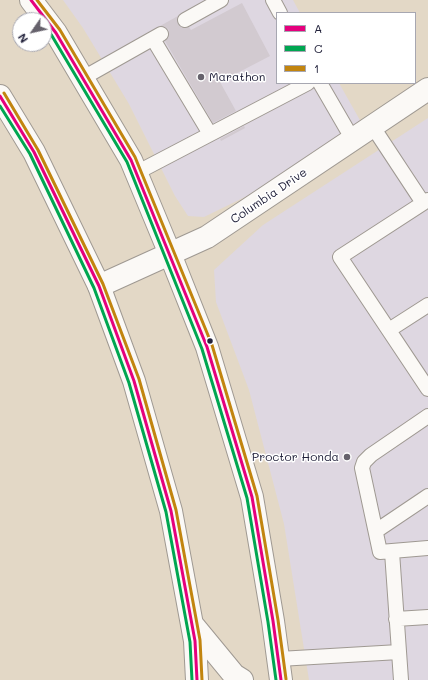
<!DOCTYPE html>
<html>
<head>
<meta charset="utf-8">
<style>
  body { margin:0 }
  #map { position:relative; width:428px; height:680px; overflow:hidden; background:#e3d8c6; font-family:Mali,sans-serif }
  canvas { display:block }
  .legend { position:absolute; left:276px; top:12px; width:140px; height:72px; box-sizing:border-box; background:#fff; border:1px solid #a7a7b1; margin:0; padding:5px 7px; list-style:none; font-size:12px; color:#22223b }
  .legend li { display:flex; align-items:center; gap:8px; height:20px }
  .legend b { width:20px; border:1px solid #a7a7b1 }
  .north { position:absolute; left:12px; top:12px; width:40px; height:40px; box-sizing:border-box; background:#fff; border:1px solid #a7a7b1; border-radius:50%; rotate:236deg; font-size:11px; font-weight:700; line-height:16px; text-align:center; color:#22223b }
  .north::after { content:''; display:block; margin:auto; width:14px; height:18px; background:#66626c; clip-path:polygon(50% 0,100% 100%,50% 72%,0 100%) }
</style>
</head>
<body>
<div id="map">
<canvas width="428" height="680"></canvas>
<ul class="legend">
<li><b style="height:5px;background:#e5007d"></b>A</li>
<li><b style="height:5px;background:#00a651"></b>C</li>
<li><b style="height:5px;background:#c2850f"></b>1</li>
</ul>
<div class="north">N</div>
</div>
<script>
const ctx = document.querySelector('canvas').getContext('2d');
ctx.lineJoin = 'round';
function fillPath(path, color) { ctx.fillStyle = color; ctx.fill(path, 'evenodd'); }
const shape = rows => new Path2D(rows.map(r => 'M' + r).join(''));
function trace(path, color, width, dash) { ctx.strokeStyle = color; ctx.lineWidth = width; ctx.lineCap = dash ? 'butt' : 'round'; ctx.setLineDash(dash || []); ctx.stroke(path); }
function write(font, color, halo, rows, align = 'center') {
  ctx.font = font + ' Mali,sans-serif'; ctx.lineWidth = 3; ctx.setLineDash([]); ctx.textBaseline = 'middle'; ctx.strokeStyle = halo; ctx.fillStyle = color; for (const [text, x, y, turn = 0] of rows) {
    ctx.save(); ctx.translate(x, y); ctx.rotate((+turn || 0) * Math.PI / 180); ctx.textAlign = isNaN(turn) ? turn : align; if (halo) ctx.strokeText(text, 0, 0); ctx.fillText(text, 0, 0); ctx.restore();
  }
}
fillPath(shape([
  [63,0,293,0,300,13,277,13,277,83,339,83,361,122,247,196,204,217,188,216,175,196,129,104,83,28],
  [428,118,428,680,309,680,284,524,249,390,216,302,214,270,263,225]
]), '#ded7e1');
fillPath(shape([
  [242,3,270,56,220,82,236,111,213,123,165,41,168,38,169,30,165,27,160,26,178,16,177,20,178,24,184,28,189,27,191,30],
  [244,126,245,128,221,141,220,139]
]), '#d2cad0');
const lane = shape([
  [273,0,280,13],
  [185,20,221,0],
  [153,39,210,134],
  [83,78,161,34],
  [320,83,353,140],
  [373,127,423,203],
  [136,173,308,83],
  [428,200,340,257,428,389],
  [389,330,428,305],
  [428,416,371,455,364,462,362,468,380,552,428,548],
  [376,531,428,496],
  [392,552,401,680],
  [396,619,428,617],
  [279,659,399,652]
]);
const street = shape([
  [99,286,207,237,428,89]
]);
const primary = shape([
  [31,0,56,33,131,160,170,254,207,347,252,497,273,621,281,680],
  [0,96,34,152,99,286,134,381,171,511,195,641,197,680],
  [192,624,234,675,242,680]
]);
trace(lane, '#9f9992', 16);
trace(street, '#9f9992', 24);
trace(primary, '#9f9992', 24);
trace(lane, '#fbf9f6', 14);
trace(street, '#fbf9f6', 22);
trace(primary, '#fbf9f6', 22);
trace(shape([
  [31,0,56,33,131,160,207,347,252,497,273,621,281,680],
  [0,96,34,152,99,286,134,381,171,511,195,641,197,680]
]), '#e5007d', 3);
trace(shape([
  [44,25,52,36,127,162,202,349,247,498,268,622,276,680],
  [0,106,30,154,94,288,129,383,166,512,190,642,192,680]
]), '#00a651', 3);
trace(shape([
  [37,0,60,30,135,157,212,345,257,496,278,620,286,679],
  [4,93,38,150,103,284,139,379,176,510,200,640,202,680]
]), '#c2850f', 3);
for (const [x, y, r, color] of [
  [201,77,4,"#66626c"],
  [210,341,3.5,"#22223b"],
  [347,457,4,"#66626c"]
]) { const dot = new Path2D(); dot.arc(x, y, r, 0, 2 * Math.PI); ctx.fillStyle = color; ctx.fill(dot); trace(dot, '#fff', 1.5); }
write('12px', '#22223b', '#fff', [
  ["Marathon",209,77],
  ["Proctor Honda",339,457,"right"]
], 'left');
write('12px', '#22223b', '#fff', [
  ["Columbia Drive",269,196,-34]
]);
</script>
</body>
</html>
